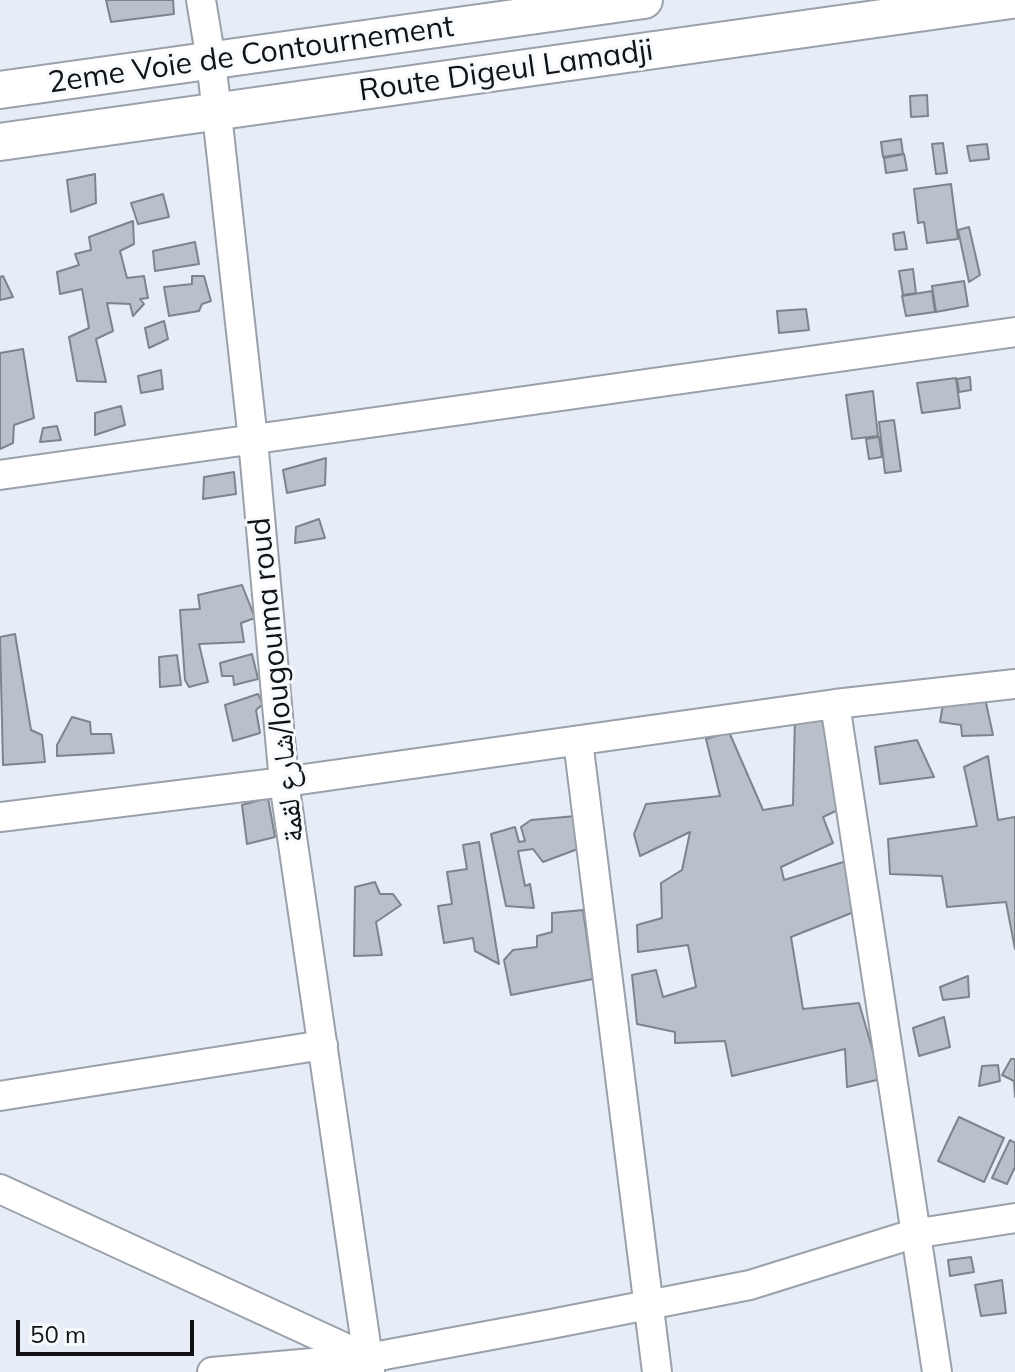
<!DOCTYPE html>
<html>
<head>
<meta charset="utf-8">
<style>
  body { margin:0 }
  #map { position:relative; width:1015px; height:1372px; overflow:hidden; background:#e6edf6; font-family:Mulish,sans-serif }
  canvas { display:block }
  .scale { position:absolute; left:16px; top:1320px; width:178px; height:36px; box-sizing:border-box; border:4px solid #101215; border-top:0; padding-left:10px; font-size:24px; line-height:28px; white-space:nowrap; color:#101215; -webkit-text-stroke:6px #f7fafd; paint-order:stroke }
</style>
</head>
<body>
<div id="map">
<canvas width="1015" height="1372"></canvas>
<div class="scale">50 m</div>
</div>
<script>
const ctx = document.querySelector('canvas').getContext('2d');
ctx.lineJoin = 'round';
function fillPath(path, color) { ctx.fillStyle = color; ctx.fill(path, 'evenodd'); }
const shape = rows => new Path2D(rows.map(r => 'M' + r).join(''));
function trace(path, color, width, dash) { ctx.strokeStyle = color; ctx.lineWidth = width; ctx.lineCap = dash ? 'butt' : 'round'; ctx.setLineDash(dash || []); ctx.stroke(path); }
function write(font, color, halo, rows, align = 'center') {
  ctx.font = font + ' Mulish,"Noto Naskh Arabic",sans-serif'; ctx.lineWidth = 6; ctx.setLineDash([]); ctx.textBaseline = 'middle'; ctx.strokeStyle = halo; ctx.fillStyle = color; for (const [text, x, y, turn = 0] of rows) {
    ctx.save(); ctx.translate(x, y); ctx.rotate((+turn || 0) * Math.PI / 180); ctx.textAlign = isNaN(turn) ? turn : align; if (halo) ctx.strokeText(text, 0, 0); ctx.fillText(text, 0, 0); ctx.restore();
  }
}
const building = shape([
  [106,0,173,0,174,14,111,22,106,0],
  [927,95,928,116,911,117,910,96,927,95],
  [901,139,903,154,883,157,881,142,901,139],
  [943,143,947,173,936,174,932,144,943,143],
  [987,144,989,159,970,161,967,146,987,144],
  [904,154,907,170,886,173,884,158,904,154],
  [95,174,96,203,71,212,67,180,95,174],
  [951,184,958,239,927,243,924,222,918,223,914,189,951,184],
  [163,194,169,217,138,224,131,203,163,194],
  [133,221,134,244,120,251,127,278,144,276,148,298,140,299,144,304,133,316,130,304,107,303,113,331,96,339,106,382,77,381,69,337,89,328,82,289,60,294,57,272,79,265,75,254,91,250,89,237,133,221],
  [969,227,980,275,969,282,958,230,969,227],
  [904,232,907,249,895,250,893,234,904,232],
  [195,242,199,264,155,271,153,251,195,242],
  [913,269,916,293,903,295,899,271,913,269],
  [3,276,13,297,0,300,0,277,3,276],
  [192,276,204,276,211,301,202,304,199,311,169,316,164,287,192,284,192,276],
  [964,281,968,306,936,312,932,286,964,281],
  [932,291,935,312,906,316,902,296,932,291],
  [806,309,809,330,779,333,777,311,806,309],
  [164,321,168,339,149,348,145,328,164,321],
  [23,349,34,418,14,425,13,443,0,449,0,353,23,349],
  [161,370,163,389,141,393,138,376,161,370],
  [970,377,971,390,959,392,957,379,970,377],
  [956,378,960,408,922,413,917,383,956,378],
  [873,391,878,436,852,439,846,395,873,391],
  [121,406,125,425,95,435,95,413,121,406],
  [894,420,901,471,885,473,879,422,894,420],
  [57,426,61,440,40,442,43,428,57,426],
  [879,437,882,457,869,459,866,439,879,437],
  [326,458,325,485,287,493,283,470,326,458],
  [234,472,236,494,203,499,204,477,234,472],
  [319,519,325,538,295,543,296,527,319,519],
  [242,585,255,618,241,623,244,642,199,644,208,682,189,687,185,680,180,610,200,609,198,595,242,585],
  [15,634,31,730,42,735,45,762,3,765,0,637,15,634],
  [252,654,258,679,234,685,233,676,222,676,220,663,252,654],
  [177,655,181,685,160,687,159,657,177,655],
  [258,694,263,704,256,710,260,733,233,741,225,705,258,694],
  [985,698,993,735,962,736,961,725,940,722,943,704,985,698],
  [795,716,822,720,842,808,823,817,833,843,781,867,784,880,850,860,854,912,791,937,803,1009,859,1003,881,1079,847,1087,845,1049,732,1076,725,1041,675,1043,675,1032,637,1024,632,975,656,970,663,997,696,987,688,945,638,952,637,925,662,918,661,883,682,870,690,832,640,856,634,834,646,804,720,796,706,739,729,732,763,810,793,805,795,716],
  [72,717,90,722,91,734,111,734,114,753,57,756,57,745,72,717],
  [917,740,934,777,880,784,875,747,917,740],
  [988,756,998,820,1015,817,1015,949,1006,902,947,907,942,876,890,874,888,839,977,826,964,767,988,756],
  [268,798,275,837,247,844,242,805,268,798],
  [576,816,583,847,543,862,533,849,518,851,525,886,530,884,534,908,506,906,491,834,515,827,519,842,525,841,521,827,531,820,576,816],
  [479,842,499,964,475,951,473,938,444,943,438,906,452,904,447,872,467,869,463,845,479,842],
  [375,882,380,894,393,894,401,905,376,922,382,955,354,956,355,887,375,882],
  [583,910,593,979,511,995,504,960,513,950,537,947,537,936,552,932,552,913,583,910],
  [968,976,969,997,943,1000,940,987,968,976],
  [944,1017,950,1047,919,1056,913,1028,944,1017],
  [1011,1059,1015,1059,1015,1097,1014,1081,1002,1075,1011,1059],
  [998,1065,1000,1081,979,1086,982,1066,998,1065],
  [959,1117,1004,1138,984,1182,938,1161,959,1117],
  [1010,1140,1015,1143,1015,1167,1007,1184,992,1178,1010,1140],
  [971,1257,974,1272,950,1276,948,1260,971,1257],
  [1002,1280,1006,1313,981,1316,975,1285,1002,1280]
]);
fillPath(building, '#b9c0c9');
trace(building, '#7e838c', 2);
const minor = shape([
  [201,0,211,60,253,440,284,782,370,1372],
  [0,475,1015,332],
  [835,704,937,1372],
  [578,741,657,1372],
  [0,817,284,782,835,704,1015,684],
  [0,1096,323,1045],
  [0,1189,367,1358],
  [212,1372,368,1358,551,1324,750,1285,913,1234,1015,1218]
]);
const major = shape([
  [0,90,644,0],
  [0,142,1011,0]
]);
trace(minor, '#9ba1aa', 32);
trace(major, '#9ba1aa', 40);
trace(minor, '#fff', 28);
trace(major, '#fff', 36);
write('30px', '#101215', '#f7fafd', [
  ["2eme Voie de Contournement",251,55,-8],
  ["Route Digeul Lamadji",506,71,-8],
  ["شارع لقمة/lougouma roud",277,680,-96]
]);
</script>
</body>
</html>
